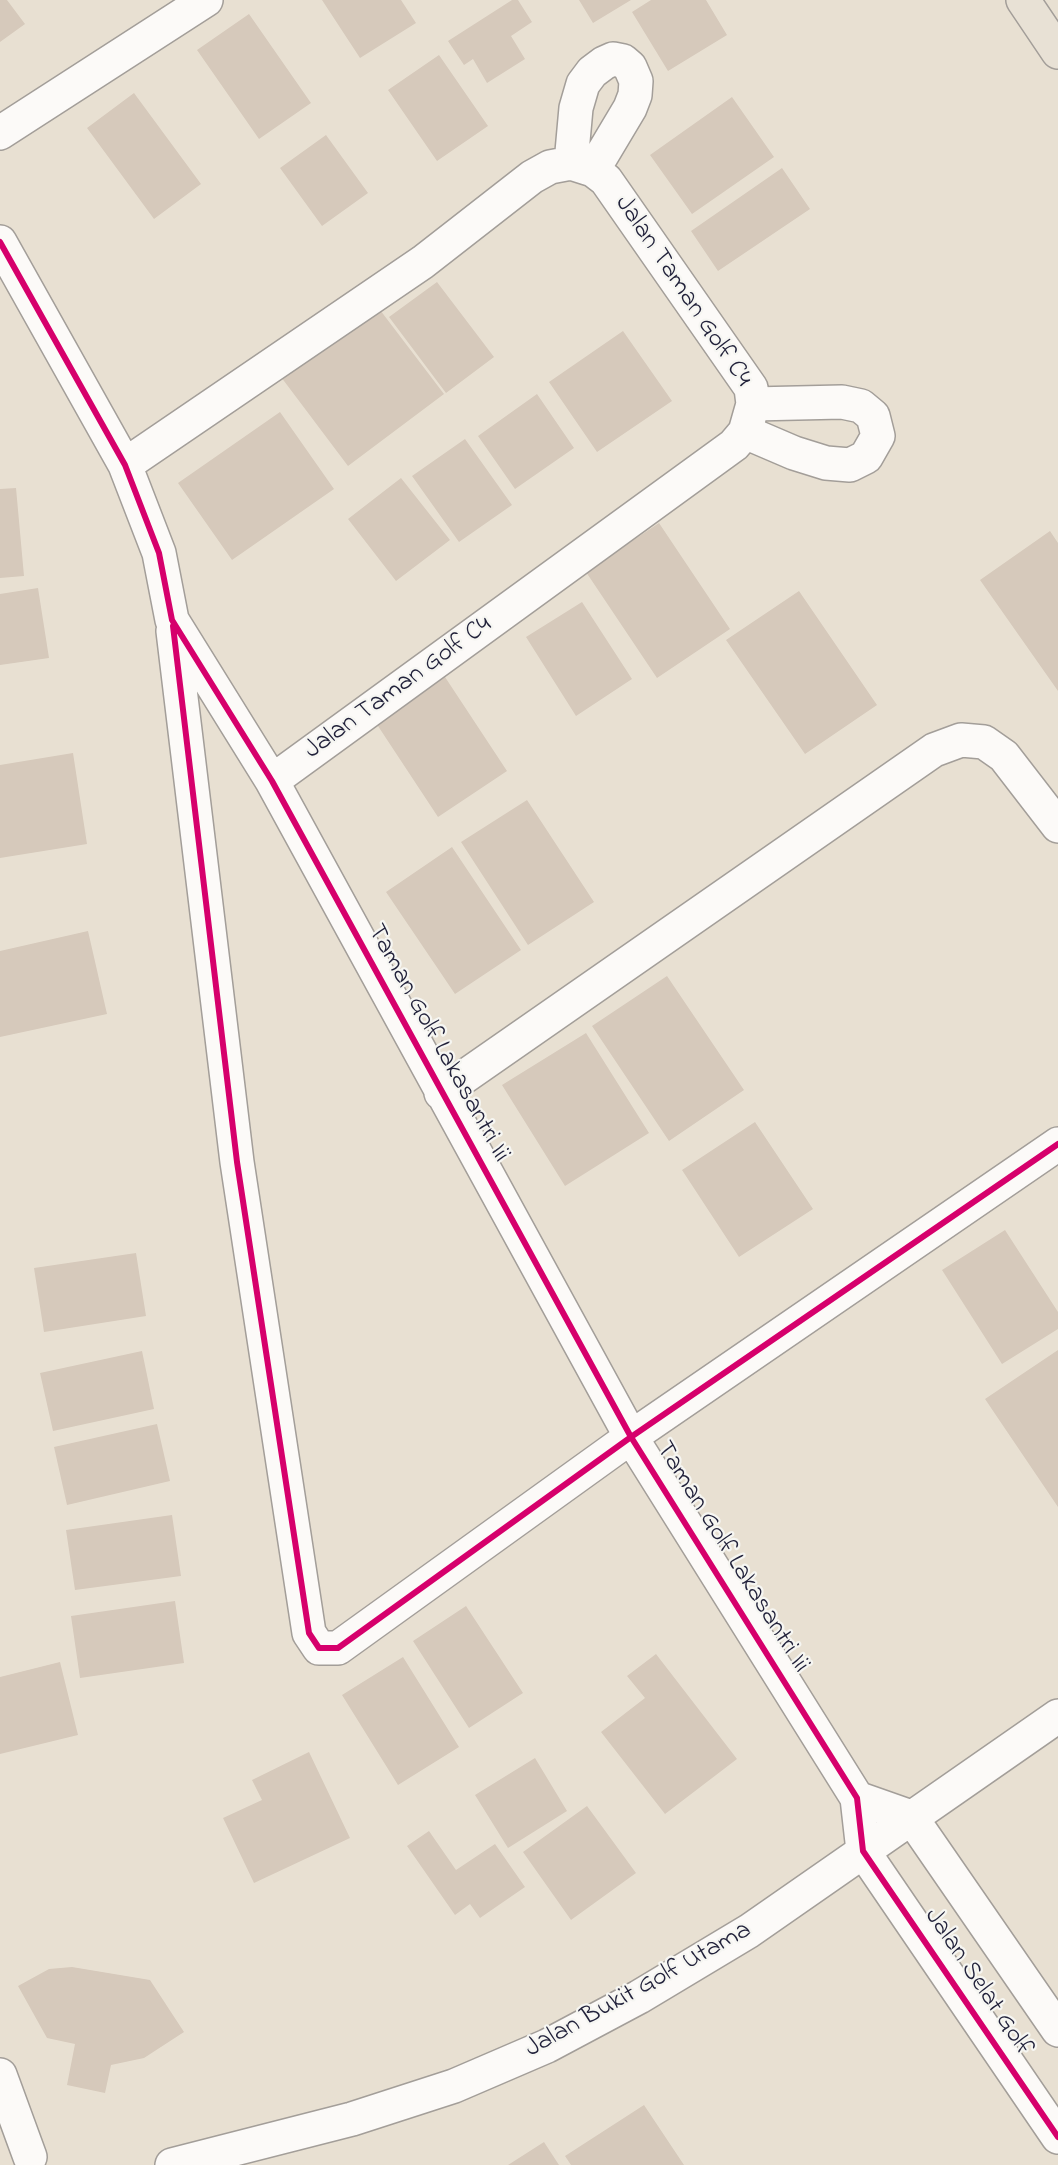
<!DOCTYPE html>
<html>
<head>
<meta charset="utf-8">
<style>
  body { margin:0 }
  canvas { display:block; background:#e8e0d2 }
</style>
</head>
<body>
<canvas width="1058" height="2165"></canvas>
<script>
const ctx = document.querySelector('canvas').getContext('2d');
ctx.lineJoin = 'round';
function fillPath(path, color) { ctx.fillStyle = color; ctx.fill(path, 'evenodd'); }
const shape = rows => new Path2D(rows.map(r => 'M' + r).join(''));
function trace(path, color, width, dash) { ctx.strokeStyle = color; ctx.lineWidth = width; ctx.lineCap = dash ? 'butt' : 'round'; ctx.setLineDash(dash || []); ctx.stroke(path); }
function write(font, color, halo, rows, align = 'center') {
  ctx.font = font + ' "Indie Flower",sans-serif'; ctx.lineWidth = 4.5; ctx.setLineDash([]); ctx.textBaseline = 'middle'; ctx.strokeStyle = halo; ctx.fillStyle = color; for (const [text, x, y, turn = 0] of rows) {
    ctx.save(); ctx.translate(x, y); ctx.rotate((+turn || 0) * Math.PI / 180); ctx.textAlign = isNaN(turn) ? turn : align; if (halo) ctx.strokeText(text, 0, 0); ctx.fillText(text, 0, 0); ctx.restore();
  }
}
fillPath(shape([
  [0,0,7,0,25,24,0,42],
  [322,0,401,0,416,23,360,58],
  [512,0,518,0,532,22,511,36,525,59,487,83,473,59,464,65,448,41],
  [579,0,631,0,593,23],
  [651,0,706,0,727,35,668,71,632,12],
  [249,14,311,103,259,139,197,50],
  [439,55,488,126,437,161,388,90],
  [134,93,201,184,154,219,87,128],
  [732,97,774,157,692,214,650,155],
  [326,135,368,193,322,226,280,168],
  [782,168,810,209,718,271,691,231],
  [437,282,494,357,446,393,389,317],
  [374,302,444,394,348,466,278,373],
  [623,331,672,401,597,452,549,382],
  [537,394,574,448,515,489,478,436],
  [280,412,334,489,232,560,178,483],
  [465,439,512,505,459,542,412,476],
  [401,478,450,540,396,581,348,519],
  [16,488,24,576,0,578,0,489],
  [659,523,730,629,657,678,586,572],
  [1050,531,1058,543,1058,691,980,580],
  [38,588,49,658,0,665,0,594],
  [799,591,877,705,805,754,726,640],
  [582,602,632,679,576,716,526,637],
  [445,677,507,771,438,817,376,723],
  [73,753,87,844,0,858,0,765],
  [527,800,594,902,528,945,461,842],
  [452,847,521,950,455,994,386,892],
  [88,931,107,1014,0,1037,0,951],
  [667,976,744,1090,669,1141,592,1026],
  [586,1033,649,1133,565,1186,502,1085],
  [755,1122,813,1209,739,1257,682,1170],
  [1005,1230,1058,1312,1058,1329,1002,1364,942,1270],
  [136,1253,146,1316,44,1332,34,1268],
  [1058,1350,1058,1507,985,1399],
  [142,1351,154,1409,53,1431,40,1373],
  [157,1424,170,1481,67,1505,54,1447],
  [172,1515,181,1576,75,1590,66,1530],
  [175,1601,184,1663,80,1678,71,1616],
  [466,1606,523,1693,469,1728,413,1641],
  [656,1654,737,1759,665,1814,601,1732,645,1698,627,1676],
  [403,1657,459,1747,398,1785,342,1695],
  [60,1662,78,1735,0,1754,0,1677],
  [309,1752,350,1838,254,1883,223,1818,262,1800,252,1780],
  [535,1758,567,1811,508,1848,475,1795],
  [587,1806,636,1873,571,1920,523,1852],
  [429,1831,456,1870,495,1844,525,1887,480,1918,470,1904,455,1915,407,1846],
  [72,1967,150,1980,184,2032,144,2058,111,2065,105,2093,67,2085,75,2044,47,2038,18,1986,49,1969],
  [644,2105,684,2165,571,2165,565,2156],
  [544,2142,559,2165,508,2165]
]), '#d6c9bb');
const minor = shape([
  [0,133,206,0],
  [571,163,576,108,583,84,592,72,604,63,613,59,623,61,630,67,636,81,635,95,630,108,593,170],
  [0,242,125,465,159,553,172,620,272,781,631,1437,857,1798,863,1851,1058,2137],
  [745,432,794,453,826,463,850,465,866,457,878,436,873,416,861,406,842,402,753,404],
  [125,465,423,262,532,177,550,167,571,163,593,170,606,180,751,388,753,404,745,432,734,445,272,781],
  [173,631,237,1162,309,1633,319,1648,338,1648,631,1437,1058,1144],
  [441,1093,934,750,961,740,984,742,1004,756,1058,826],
  [857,1798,911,1817,1058,2030],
  [0,2075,30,2157],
  [172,2165,352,2119,454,2086,547,2046,639,1997,749,1931,1058,1716]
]);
const major = shape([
  [1023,0,1058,52]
]);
trace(minor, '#a39e99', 36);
trace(major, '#a39e99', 36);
trace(minor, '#fcfaf8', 33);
trace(major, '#e8e1d5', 33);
trace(shape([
  [0,242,125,465,159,553,172,620,272,781,631,1437,857,1798,863,1851,1058,2137],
  [173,626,237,1162,309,1633,319,1648,338,1648,631,1437,1058,1144]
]), '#d6006c', 6);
write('26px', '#22223b', '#f6f6f2', [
  ["Jalan Taman Golf C4",682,292,56],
  ["Jalan Taman Golf C4",399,689,-36],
  ["Taman Golf Lakasantri Iii",437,1044,61],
  ["Taman Golf Lakasantri Iii",731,1558,58],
  ["Jalan Selat Golf",977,1983,56],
  ["Jalan Bukit Golf Utama",639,1991,-29]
]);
</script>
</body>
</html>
